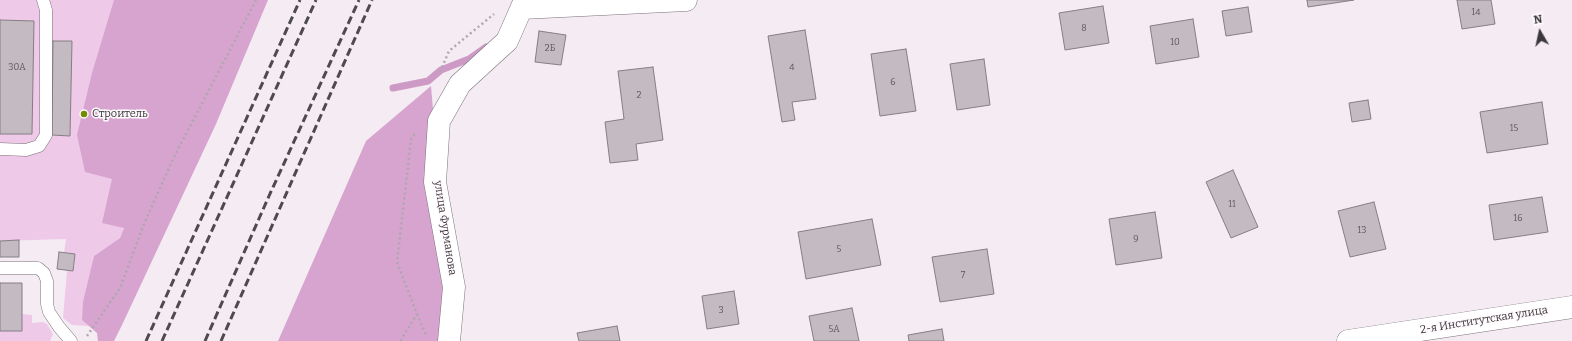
<!DOCTYPE html>
<html>
<head>
<meta charset="utf-8">
<style>
  body { margin:0 }
  #map { position:relative; width:1572px; height:341px; overflow:hidden; background:#f4ebf3; font-family:Bitter,serif }
  canvas { display:block }
  .north { position:absolute; left:1520px; top:12px; width:40px; height:40px; -webkit-text-stroke:3px #fefafd; paint-order:stroke; rotate:351deg; font-size:11px; font-weight:700; line-height:16px; text-align:center; color:#3a3639 }
  .north::after { content:''; display:block; margin:auto; width:14px; height:18px; background:#3a3639; clip-path:polygon(50% 0,100% 100%,50% 72%,0 100%) }
</style>
</head>
<body>
<div id="map">
<canvas width="1572" height="341"></canvas>
<div class="north">N</div>
</div>
<script>
const ctx = document.querySelector('canvas').getContext('2d');
ctx.lineJoin = 'round';
function fillPath(path, color) { ctx.fillStyle = color; ctx.fill(path, 'evenodd'); }
const shape = rows => new Path2D(rows.map(r => 'M' + r).join(''));
function trace(path, color, width, dash) { ctx.strokeStyle = color; ctx.lineWidth = width; ctx.lineCap = dash ? 'butt' : 'round'; ctx.setLineDash(dash || []); ctx.stroke(path); }
function write(font, color, halo, rows, align = 'center') {
  ctx.font = font + ' Bitter,serif'; ctx.lineWidth = 3; ctx.setLineDash([]); ctx.textBaseline = 'middle'; ctx.strokeStyle = halo; ctx.fillStyle = color; for (const [text, x, y, turn = 0] of rows) {
    ctx.save(); ctx.translate(x, y); ctx.rotate((+turn || 0) * Math.PI / 180); ctx.textAlign = isNaN(turn) ? turn : align; if (halo) ctx.strokeText(text, 0, 0); ctx.fillText(text, 0, 0); ctx.restore();
  }
}
fillPath(shape([
  [0,0,211,0,120,238,94,256,82,320,89,326,72,325,63,318,67,271,73,271,75,255,64,253,66,239,0,241],
  [22,314,32,315,32,323,43,322,47,324,53,334,50,341,0,341,0,331]
]), '#eec9e8');
fillPath(shape([
  [114,0,268,0,216,124,122,325,114,341,98,341,97,333,82,320,83,302,94,256,120,238,124,228,102,223,112,179,85,172,77,135,92,73],
  [431,86,448,286,442,341,278,341,366,141]
]), '#d7a3cf');
trace(shape([
  [393,88,428,81,441,70,469,59,486,47]
]), '#cd99c5', 7);
const building = shape([
  [1307,0,1354,0,1308,7,1307,0],
  [1457,0,1491,0,1495,24,1462,29,1457,0],
  [1103,6,1109,43,1065,50,1059,13,1103,6],
  [1248,7,1252,32,1226,36,1222,11,1248,7],
  [1193,19,1199,57,1156,64,1150,26,1193,19],
  [0,20,34,21,32,134,0,134,0,20],
  [805,30,816,99,792,102,795,120,782,122,768,36,805,30],
  [539,31,566,35,561,65,535,62,539,31],
  [53,41,72,41,70,136,52,135,53,41],
  [906,49,916,111,880,116,871,54,906,49],
  [984,59,990,105,957,110,950,64,984,59],
  [653,67,663,140,636,144,638,160,610,163,605,122,624,119,618,71,653,67],
  [1368,100,1371,119,1352,122,1349,103,1368,100],
  [1542,102,1548,144,1487,153,1480,112,1542,102],
  [1233,170,1258,227,1231,238,1206,182,1233,170],
  [1542,197,1548,232,1494,240,1489,205,1542,197],
  [1374,202,1386,249,1350,257,1338,211,1374,202],
  [1155,212,1162,258,1116,265,1109,219,1155,212],
  [872,219,881,265,806,279,798,232,872,219],
  [19,240,19,257,0,257,0,241,19,240],
  [987,249,994,294,940,302,932,257,987,249],
  [59,252,75,254,73,271,57,269,59,252],
  [0,283,22,283,22,331,0,331,0,283],
  [734,291,739,324,707,329,702,296,734,291],
  [852,308,859,341,814,341,809,316,852,308],
  [617,326,620,341,579,341,577,333,617,326],
  [942,329,944,341,909,341,908,335,942,329]
]);
fillPath(building, '#c4bbc2');
trace(building, '#867e84', 1);
const service = shape([
  [0,149,26,150,39,146,46,135,46,10,43,0],
  [0,268,38,268,44,273,47,281,47,304,49,312,59,327,71,341]
]);
const minor = shape([
  [522,8,686,0],
  [449,341,454,287,435,182,439,121,460,84,507,41,525,0],
  [1348,341,1572,307]
]);
trace(service, '#7a7279', 13);
trace(minor, '#7a7279', 23);
trace(shape([
  [440,72,449,51,494,14],
  [417,314,426,335],
  [87,336,120,288,144,224,173,159,256,0],
  [401,341,402,338,417,314,397,262,411,140,415,133]
]), '#afa7ae', 2.5, [2, 3]);
trace(service, '#fff', 12);
trace(minor, '#fff', 22);
trace(shape([
  [146,341,300,0],
  [162,341,316,0],
  [205,341,269,196,359,0],
  [221,341,372,0]
]), '#4f4a4e', 3, [8, 4]);
for (const [x, y, r, color] of [
  [84,114,4,"#728c02"]
]) { const dot = new Path2D(); dot.arc(x, y, r, 0, 2 * Math.PI); ctx.fillStyle = color; ctx.fill(dot); trace(dot, '#fefafd', 1.5); }
write('9px', '#5c575b', null, [
  ["14",1476,12],
  ["8",1084,28],
  ["10",1175,42],
  ["2Б",550,48],
  ["30А",17,67],
  ["4",792,67],
  ["6",893,82],
  ["2",639,95],
  ["15",1514,128],
  ["11",1232,204],
  ["16",1518,218],
  ["13",1362,230],
  ["9",1136,239],
  ["5",839,249],
  ["7",963,275],
  ["3",721,310],
  ["5А",834,329]
]);
write('11px', '#3a3639', '#fefafd', [
  ["Строитель",92,114]
], 'left');
write('11px', '#3a3639', '#fefafd', [
  ["улица Фурманова",445,228,81],
  ["2-я Институтская улица",1484,320,-9]
]);
</script>
</body>
</html>
